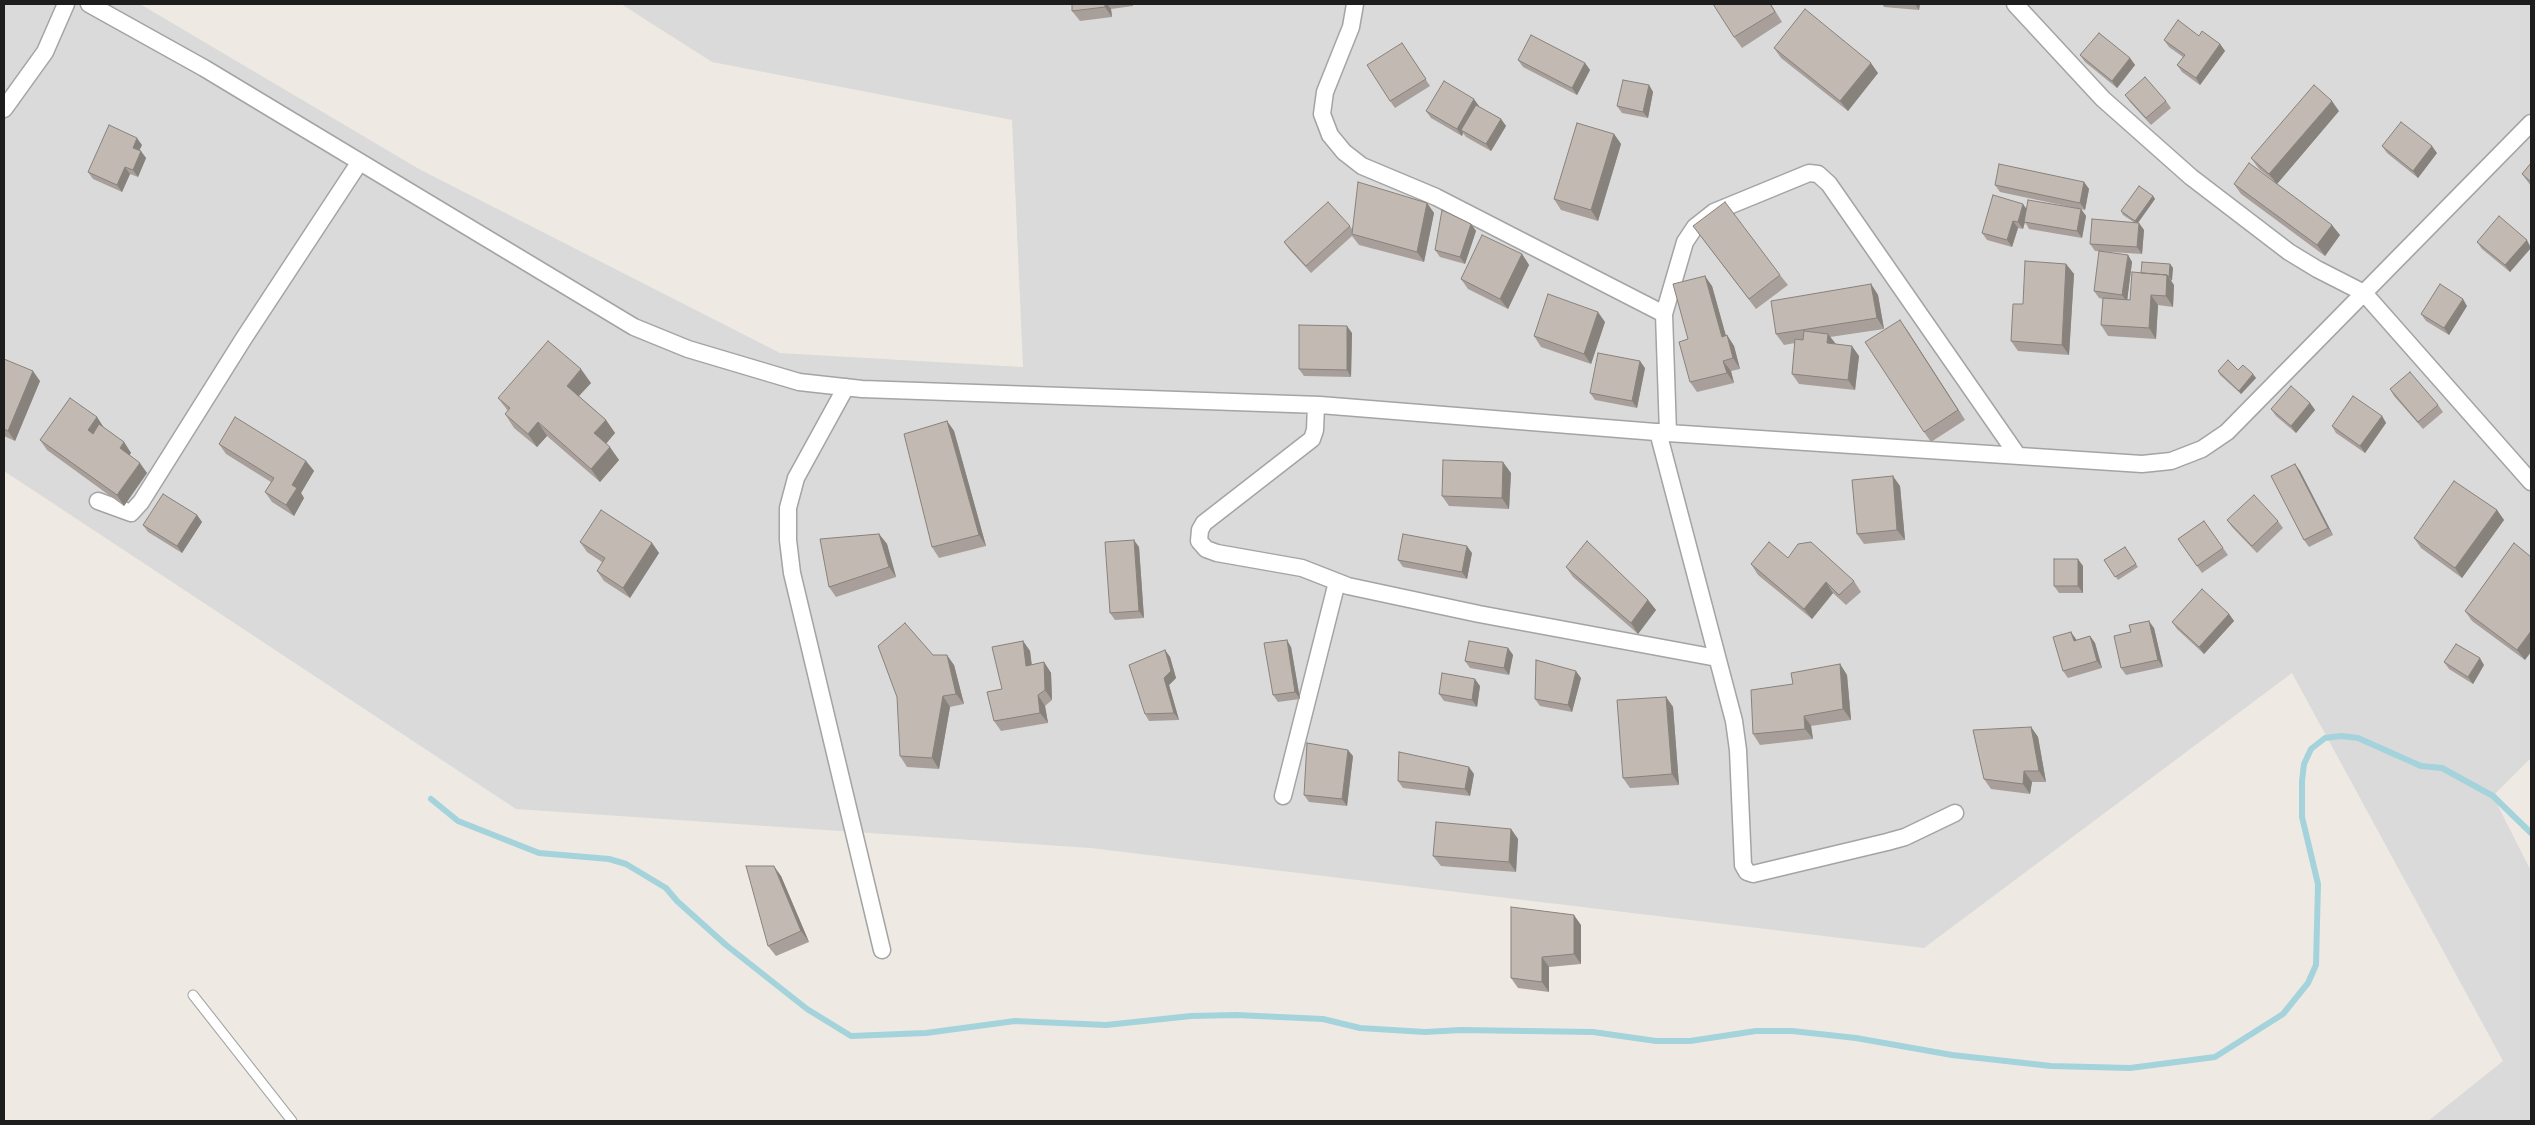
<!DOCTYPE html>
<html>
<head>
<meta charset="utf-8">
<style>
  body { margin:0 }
  #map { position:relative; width:2535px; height:1125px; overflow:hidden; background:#eeeae3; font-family:"Sofia Sans Condensed",sans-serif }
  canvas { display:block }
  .frame { position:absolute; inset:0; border:5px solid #1d1d1d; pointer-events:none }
</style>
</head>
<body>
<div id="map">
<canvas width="2535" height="1125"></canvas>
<div class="frame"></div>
</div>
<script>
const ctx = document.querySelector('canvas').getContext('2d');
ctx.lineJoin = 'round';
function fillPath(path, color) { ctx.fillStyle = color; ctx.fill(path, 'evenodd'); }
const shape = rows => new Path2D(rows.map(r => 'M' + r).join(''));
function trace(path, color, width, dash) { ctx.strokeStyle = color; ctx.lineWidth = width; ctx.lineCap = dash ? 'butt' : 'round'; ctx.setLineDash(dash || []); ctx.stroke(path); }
fillPath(shape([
  [4,4,140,4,419,169,780,353,1023,367,1012,120,712,62,621,4,2531,4,2531,758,2493,796,2531,871,2531,1121,2428,1121,2503,1061,2292,673,1924,948,1090,848,516,809,4,471]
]), '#dbdada');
trace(shape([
  [431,799,458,821,539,853,609,859,626,864,666,888,677,901,726,945,807,1009,851,1036,926,1033,1015,1021,1106,1025,1191,1016,1236,1015,1323,1019,1360,1028,1425,1032,1461,1030,1593,1032,1656,1041,1690,1041,1756,1031,1792,1031,1856,1038,1952,1055,2051,1066,2130,1068,2215,1057,2283,1014,2308,983,2316,965,2318,884,2302,817,2302,781,2304,764,2311,749,2325,738,2341,736,2358,738,2421,766,2442,768,2493,796,2531,833]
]), '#a4d3db', 6);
const service = shape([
  [193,995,292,1121]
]);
const minor = shape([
  [89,4,204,68,634,327,688,349,799,382,862,389,1320,405,1668,433,2142,464,2171,461,2202,449,2227,432,2531,123],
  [1355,4,1351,27,1325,92,1322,114,1330,135,1344,152,1362,166,1436,197,1664,314,1668,433],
  [2015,4,2103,99,2191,177,2289,252,2317,269,2364,293,2531,482],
  [4,109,45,52,66,4],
  [1664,314,1685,242,1695,227,1714,212,1809,173,1818,174,1829,184,2018,456],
  [846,387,796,478,788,508,788,540,792,573,882,950],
  [1316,405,1315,430,1312,439,1204,523,1200,530,1199,541,1206,549,1217,553,1302,568,1348,586,1479,614,1717,658],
  [1658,432,1734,721,1738,750,1743,865,1747,872,1753,874,1887,842,1905,837,1955,813],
  [98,501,131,513,141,502,244,338,359,163],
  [1283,796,1337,582]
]);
trace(service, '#a4a4a4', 11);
trace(minor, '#a4a4a4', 19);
trace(service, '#fff', 9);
trace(minor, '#fff', 16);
fillPath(shape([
  [1072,4,1133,4,1133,6,1111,9,1112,17,1080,21,1072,11],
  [1771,4,1782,22,1742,48,1734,37],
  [1882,4,1920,4,1919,10,1884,7],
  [2199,36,2220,44,2225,51,2200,85,2182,72,2177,65,2183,57,2169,47,2164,40],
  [1402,43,1430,86,1395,108,1390,101],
  [1774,48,1878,73,1848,111,1781,58],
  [2080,55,2130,58,2135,65,2117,88,2085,62],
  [1518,60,1585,63,1590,70,1577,95,1523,67],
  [1649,85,1653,92,1648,118,1622,113,1617,106],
  [2125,95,2166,101,2171,108,2151,125,2130,102],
  [1479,106,1479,107,1501,119,1506,126,1491,151,1466,137,1463,133,1462,136,1431,118,1426,111],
  [2339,111,2277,184,2340,235,2325,256,2241,194,2234,184,2274,181,2259,169,2251,158],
  [1614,134,1621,144,1598,221,1561,210,1554,199],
  [142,145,139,151,146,158,138,177,130,174,122,192,93,179,88,172],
  [2382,146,2437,153,2418,178,2387,153],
  [2531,163,2531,186,2522,174],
  [2084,182,2089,189,2085,210,2000,192,1995,185],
  [2153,196,2155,199,2138,223,2144,230,2142,254,2095,251,2090,244,2135,223,2123,215,2121,211],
  [1427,203,1434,213,1424,262,1359,245,1352,236,1311,273,1289,249,1284,242,1350,226,1352,229],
  [2026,209,2081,209,2086,216,2082,238,2029,229,2025,222,2023,229,2018,228,2012,247,1987,240,1982,233],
  [1471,224,1476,231,1465,264,1440,257,1435,250],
  [1693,226,1780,275,1788,285,1756,309],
  [2477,242,2531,247,2510,272,2482,249],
  [1522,254,1529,265,1508,309,1468,289,1461,279],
  [2128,255,2132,262,2127,300,2130,300,2141,273,2170,264,2173,268,2171,281,2174,285,2173,307,2158,305,2156,339,2108,336,2101,325,2103,299,2099,298,2094,291],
  [2066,264,2074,274,2069,355,2018,351,2011,341,2023,304],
  [1871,284,1878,295,1884,329,1830,337,1835,344,1859,356,1855,390,1799,384,1792,374,1795,343,1784,345,1776,334],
  [1712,286,1726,336,1727,335,1734,346,1740,369,1731,371,1734,383,1697,392,1690,382,1688,339],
  [2467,306,2449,335,2426,321,2421,314],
  [1605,322,1591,364,1541,347,1534,336],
  [1907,330,1965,420,1931,442,1924,432],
  [1352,333,1351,377,1304,376,1299,369],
  [4,359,40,381,15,441,4,436],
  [1645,368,1637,408,1595,400,1590,393],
  [2238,370,2256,378,2241,394,2220,375,2218,371],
  [591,383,579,396,606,420,615,433,606,444,619,460,600,482,547,436,537,447,514,428,505,414,508,411,498,398],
  [2390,389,2438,405,2443,412,2423,429,2394,396],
  [2310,403,2315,410,2296,433,2276,416,2271,409],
  [2382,416,2386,423,2365,453,2336,433,2332,426],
  [97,417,104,428,124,442,131,453,129,455,147,473,124,506,47,450,40,440],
  [947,421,954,431,986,546,939,558,932,547],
  [219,444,306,461,314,471,301,493,304,498,294,516,272,502,265,492,271,482,226,454],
  [2295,464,2300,471,2333,535,2309,547,2304,540],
  [1511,473,1509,509,1449,506,1442,496],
  [1900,486,1905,540,1864,544,1857,534],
  [2497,510,2504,520,2462,578,2421,548,2414,538],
  [197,515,202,522,182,553,148,532,143,525],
  [2227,520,2278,521,2283,528,2257,553,2232,527],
  [2204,521,2228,555,2202,573,2178,539],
  [879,534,887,544,896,577,836,597,829,587],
  [580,542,652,543,659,553,630,598,604,581,597,571,602,562,587,552],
  [2514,543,2525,660,2472,621,2465,611],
  [1139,547,1144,618,1115,620,1110,613],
  [2125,547,2138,567,2118,580,2104,560],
  [1472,553,1467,579,1403,567,1398,560],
  [1788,558,1854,581,1861,592,1846,605,1833,593,1812,619,1758,575,1751,564],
  [2083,566,2083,593,2059,593,2054,586],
  [1566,567,1648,600,1656,610,1638,634,1573,577],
  [2229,614,2234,621,2204,654,2177,629,2172,622],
  [2154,628,2163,667,2126,675,2121,668,2131,632],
  [2090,636,2095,643,2102,668,2068,678,2063,671,2076,639,2076,640],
  [1023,641,1030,651,1032,665,1044,662,1051,673,1052,700,1045,706,1048,723,1001,731,994,721,1002,689],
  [1291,647,1300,699,1278,702,1273,695],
  [1508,648,1513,655,1509,675,1470,668,1465,661],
  [1165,650,1170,657,1176,678,1169,685,1179,720,1149,721,1145,714],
  [933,655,954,665,964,704,950,707,939,769,907,767,900,756],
  [2444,662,2484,665,2473,684,2449,669],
  [1840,664,1847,675,1851,720,1811,726,1813,739,1760,745,1753,734,1793,684],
  [1581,678,1572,712,1540,706,1535,699],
  [1480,686,1477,707,1444,701,1439,694],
  [1666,697,1673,707,1679,785,1630,788,1623,778],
  [2031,727,2038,737,2046,782,2032,782,2030,794,1991,789,1984,779],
  [1353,756,1347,806,1309,802,1304,795],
  [1474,774,1470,796,1403,788,1398,781],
  [1511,829,1518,839,1516,872,1441,866,1433,856],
  [781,876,809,942,776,956,768,946],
  [1581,925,1581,964,1549,967,1549,992,1518,988,1511,978]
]), '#a89f9a');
fillPath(shape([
  [1105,4,1107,4,1111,9,1112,17,1105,7],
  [1915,4,1920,4,1919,10],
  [2220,44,2225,51,2200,85,2196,78],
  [2130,58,2135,65,2117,88,2112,81],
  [1585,63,1590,70,1577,95,1572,88],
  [1871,63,1878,73,1848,111,1840,101],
  [1649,85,1653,92,1648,118,1643,112],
  [1474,99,1479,106,1464,132,1461,130,1463,133,1462,136,1457,129],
  [2332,101,2339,111,2277,184,2269,174],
  [1501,119,1506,126,1491,151,1486,144],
  [1614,134,1621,144,1598,221,1591,210],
  [137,138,142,145,137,155,133,148],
  [2432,146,2437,153,2418,178,2413,171],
  [141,151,146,158,138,177,133,170],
  [125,167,130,174,122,192,117,185],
  [2084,182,2089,189,2085,210,2080,203],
  [2153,196,2155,199,2137,224,2135,221],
  [1427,203,1434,213,1424,262,1417,252],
  [2023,204,2028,211,2023,229,2018,222],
  [2081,209,2086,216,2082,238,2077,231],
  [2013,221,2018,228,2012,247,2007,240],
  [2139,223,2144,230,2142,254,2137,247],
  [1471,224,1476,231,1465,264,1460,257],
  [2332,225,2340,235,2325,256,2317,245],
  [2527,240,2531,248,2510,272,2505,265],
  [1522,254,1529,265,1508,309,1500,299],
  [2128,255,2132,262,2127,302,2122,295],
  [2066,264,2074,274,2069,355,2062,345],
  [2170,264,2173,268,2172,281,2169,277],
  [2167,275,2174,285,2173,307,2166,296],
  [1705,276,1712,286,1729,347,1722,337],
  [1871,284,1878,295,1884,329,1877,318],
  [2151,295,2158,305,2156,339,2149,328],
  [2463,299,2467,306,2449,335,2444,328],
  [1598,312,1605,322,1591,364,1584,354],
  [1900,320,1907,330,1965,420,1958,410],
  [1347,326,1352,333,1351,377,1347,370],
  [1828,334,1836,344,1827,343],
  [1727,335,1734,346,1740,369,1733,358],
  [1852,346,1859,356,1855,390,1848,380],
  [1640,361,1645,368,1637,408,1632,401],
  [1723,361,1731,371,1734,383,1727,373],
  [581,369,591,383,576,399,567,386],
  [33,371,40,381,15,441,8,431],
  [2253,374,2256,378,2241,394,2239,391],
  [2310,403,2315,410,2296,433,2291,426],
  [2382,416,2386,423,2365,453,2360,446],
  [97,417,104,428,95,440,88,430],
  [606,420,615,433,603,447,594,433],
  [947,421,954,431,986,546,979,535],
  [538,422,547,436,537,447,528,434],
  [124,442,131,453,127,459,120,448],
  [610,447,619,460,600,482,591,469],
  [306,461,314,471,301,493,304,498,294,516,286,505,292,485],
  [1503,462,1511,473,1509,509,1502,498],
  [140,463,147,473,124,506,117,495],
  [2295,464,2300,471,2333,535,2328,528],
  [1893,476,1900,486,1905,540,1897,530],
  [2497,510,2504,520,2462,578,2455,568],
  [197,515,202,522,182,553,177,546],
  [879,534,887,544,896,577,889,567],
  [1134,540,1139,547,1144,618,1139,611],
  [652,543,659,553,630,598,623,588],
  [1467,546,1472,553,1467,579,1462,572],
  [2078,559,2083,566,2083,593,2078,586],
  [1826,582,1833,593,1812,619,1804,609],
  [1648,600,1656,610,1638,634,1631,623],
  [2229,614,2234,621,2204,654,2199,647],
  [2149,621,2154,628,2163,667,2158,660],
  [2531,631,2531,652,2525,660,2517,650],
  [2071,632,2076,639,2079,648,2074,641],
  [2090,636,2095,643,2102,668,2097,661],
  [1287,640,1291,647,1300,699,1295,692],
  [1023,641,1030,651,1033,677,1026,666],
  [1508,648,1513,655,1509,675,1504,668],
  [1165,650,1170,657,1176,678,1169,685,1179,720,1174,713,1164,678],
  [947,655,954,665,964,704,956,694],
  [2480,658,2484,665,2473,684,2468,677],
  [1044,662,1051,673,1052,700,1045,690],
  [1840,664,1847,675,1851,720,1843,709],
  [1576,671,1581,678,1572,712,1568,705],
  [1475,679,1480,686,1477,707,1472,700],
  [1038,695,1045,706,1048,723,1040,713],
  [943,696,950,707,939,769,932,758],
  [1666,697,1673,707,1679,785,1672,774],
  [1804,716,1811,726,1813,739,1805,729],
  [2031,727,2038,737,2046,782,2039,771],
  [1348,750,1353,756,1347,806,1342,799],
  [1469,767,1474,774,1470,796,1465,789],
  [2024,771,2032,782,2030,794,2023,784],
  [1511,829,1518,839,1516,872,1509,862],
  [774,866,781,876,809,942,801,931],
  [1574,915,1581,925,1581,964,1574,954],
  [1542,957,1549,967,1549,992,1542,982]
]), '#88827d');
const building = shape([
  [1072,4,1105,4,1105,7,1072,11,1072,4],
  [1713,4,1770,4,1775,12,1734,37,1713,4],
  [1805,9,1871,63,1840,101,1774,48,1805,9],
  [2178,20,2199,36,2202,31,2220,44,2196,78,2177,65,2185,55,2164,40,2178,20],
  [2099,33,2130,58,2112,81,2080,55,2099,33],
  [1531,35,1585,63,1572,88,1518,60,1531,35],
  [1402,43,1426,79,1390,101,1367,65,1402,43],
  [2145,77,2166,101,2146,118,2125,95,2145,77],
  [1623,80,1649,85,1643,112,1617,106,1623,80],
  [1444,81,1474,99,1457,129,1426,111,1444,81],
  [2314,85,2332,101,2269,174,2251,158,2314,85],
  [1476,105,1501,119,1486,144,1461,130,1476,105],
  [2401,122,2432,146,2413,171,2382,146,2401,122],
  [1577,123,1614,134,1591,210,1554,199,1577,123],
  [109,125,137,138,133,148,141,151,133,170,125,167,117,185,88,172,109,125],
  [2249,163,2332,225,2317,245,2234,184,2249,163],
  [2531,163,2531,182,2522,174,2531,163],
  [1999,164,2084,182,2080,203,1995,185,1999,164],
  [1358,182,1427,203,1417,252,1352,234,1358,182],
  [2139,186,2153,196,2135,221,2121,211,2139,186],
  [1993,195,2023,204,2018,222,2013,221,2007,240,1982,233,1993,195],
  [2028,200,2081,209,2077,231,2024,222,2028,200],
  [1328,202,1350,226,1306,266,1284,242,1328,202],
  [1725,202,1780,275,1749,299,1693,226,1725,202],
  [1442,210,1471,224,1460,257,1435,250,1442,210],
  [2499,216,2527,240,2505,265,2477,242,2499,216],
  [2092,219,2139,223,2137,247,2090,244,2092,219],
  [1482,235,1522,254,1500,299,1461,279,1482,235],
  [2099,251,2128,255,2122,295,2094,291,2099,251],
  [2025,261,2066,264,2062,345,2011,341,2013,304,2023,304,2025,261],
  [2142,262,2170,264,2169,277,2167,275,2141,273,2142,262],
  [2132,272,2167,275,2166,296,2151,295,2149,328,2101,325,2103,298,2130,300,2132,272],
  [1705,276,1722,337,1727,335,1733,358,1723,361,1727,373,1690,382,1679,342,1688,339,1673,284,1705,276],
  [1871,284,1877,318,1776,334,1771,301,1871,284],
  [2440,284,2463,299,2444,328,2421,314,2440,284],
  [1548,294,1598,312,1584,354,1534,336,1548,294],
  [1900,320,1958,410,1924,432,1865,342,1900,320],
  [1299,325,1347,326,1347,370,1299,369,1299,325],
  [1804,331,1828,334,1827,343,1852,346,1848,380,1792,374,1795,339,1803,340,1804,331],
  [548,341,581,369,567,386,606,420,594,433,610,447,591,469,538,422,528,434,505,414,510,408,498,398,548,341],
  [1598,353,1640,361,1632,401,1590,393,1598,353],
  [4,359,33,371,8,431,4,429,4,359],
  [2228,360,2238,370,2243,365,2253,374,2239,391,2218,371,2228,360],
  [2410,372,2438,405,2418,422,2390,389,2410,372],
  [2291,386,2310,403,2291,426,2271,409,2291,386],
  [2353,396,2382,416,2360,446,2332,426,2353,396],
  [70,398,97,417,88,430,93,434,99,424,124,442,120,448,140,463,117,495,40,440,70,398],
  [235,417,306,461,292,485,297,488,286,505,265,492,274,478,219,444,235,417],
  [947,421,979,535,932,547,904,434,947,421],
  [1443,460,1503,462,1502,498,1442,496,1443,460],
  [2295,464,2328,528,2304,540,2271,476,2295,464],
  [1893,476,1897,530,1857,534,1852,480,1893,476],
  [2454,481,2497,510,2455,568,2414,538,2454,481],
  [163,494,197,515,177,546,143,525,163,494],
  [2254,495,2278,521,2252,546,2227,520,2254,495],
  [601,510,652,543,623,588,597,571,605,558,580,542,601,510],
  [2204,521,2223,548,2197,566,2178,539,2204,521],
  [879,534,889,567,829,587,820,539,879,534],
  [1403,534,1467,546,1462,572,1398,560,1403,534],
  [1134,540,1139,611,1110,613,1105,542,1134,540],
  [1587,541,1648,600,1631,623,1566,567,1587,541],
  [1769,542,1788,558,1798,544,1811,542,1854,581,1839,595,1826,582,1804,609,1751,564,1769,542],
  [2514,543,2531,557,2531,631,2517,650,2465,611,2514,543],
  [2125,547,2136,564,2115,577,2104,560,2125,547],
  [2054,559,2078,559,2078,586,2054,586,2054,559],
  [2202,589,2229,614,2199,647,2172,622,2202,589],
  [2149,621,2158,660,2121,668,2114,636,2131,632,2129,625,2149,621],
  [905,623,933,655,947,655,956,694,943,696,932,758,900,756,897,697,878,646,905,623],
  [2071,632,2074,641,2090,636,2097,661,2063,671,2053,637,2071,632],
  [1287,640,1295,692,1273,695,1264,643,1287,640],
  [1023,641,1026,666,1044,662,1045,690,1038,695,1040,713,994,721,987,692,1002,689,992,647,1023,641],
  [1469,641,1508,648,1504,668,1465,661,1469,641],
  [2456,644,2480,658,2468,677,2444,662,2456,644],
  [1165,650,1171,671,1164,678,1174,713,1145,714,1129,665,1165,650],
  [1536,660,1576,671,1568,705,1535,699,1536,660],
  [1840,664,1843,709,1804,716,1805,729,1753,734,1751,690,1793,684,1791,673,1840,664],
  [1442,673,1475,679,1472,700,1439,694,1442,673],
  [1666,697,1672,774,1623,778,1617,700,1666,697],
  [2031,727,2039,771,2024,771,2023,784,1984,779,1973,730,2031,727],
  [1307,743,1348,750,1342,799,1304,795,1307,743],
  [1399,752,1469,767,1465,789,1398,781,1399,752],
  [1436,822,1511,829,1509,862,1433,856,1436,822],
  [746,866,774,866,801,931,768,946,746,866],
  [1511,907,1574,915,1574,954,1542,957,1542,982,1511,978,1511,907]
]);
fillPath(building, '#c3b9b3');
trace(building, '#88827d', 1);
</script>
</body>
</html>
